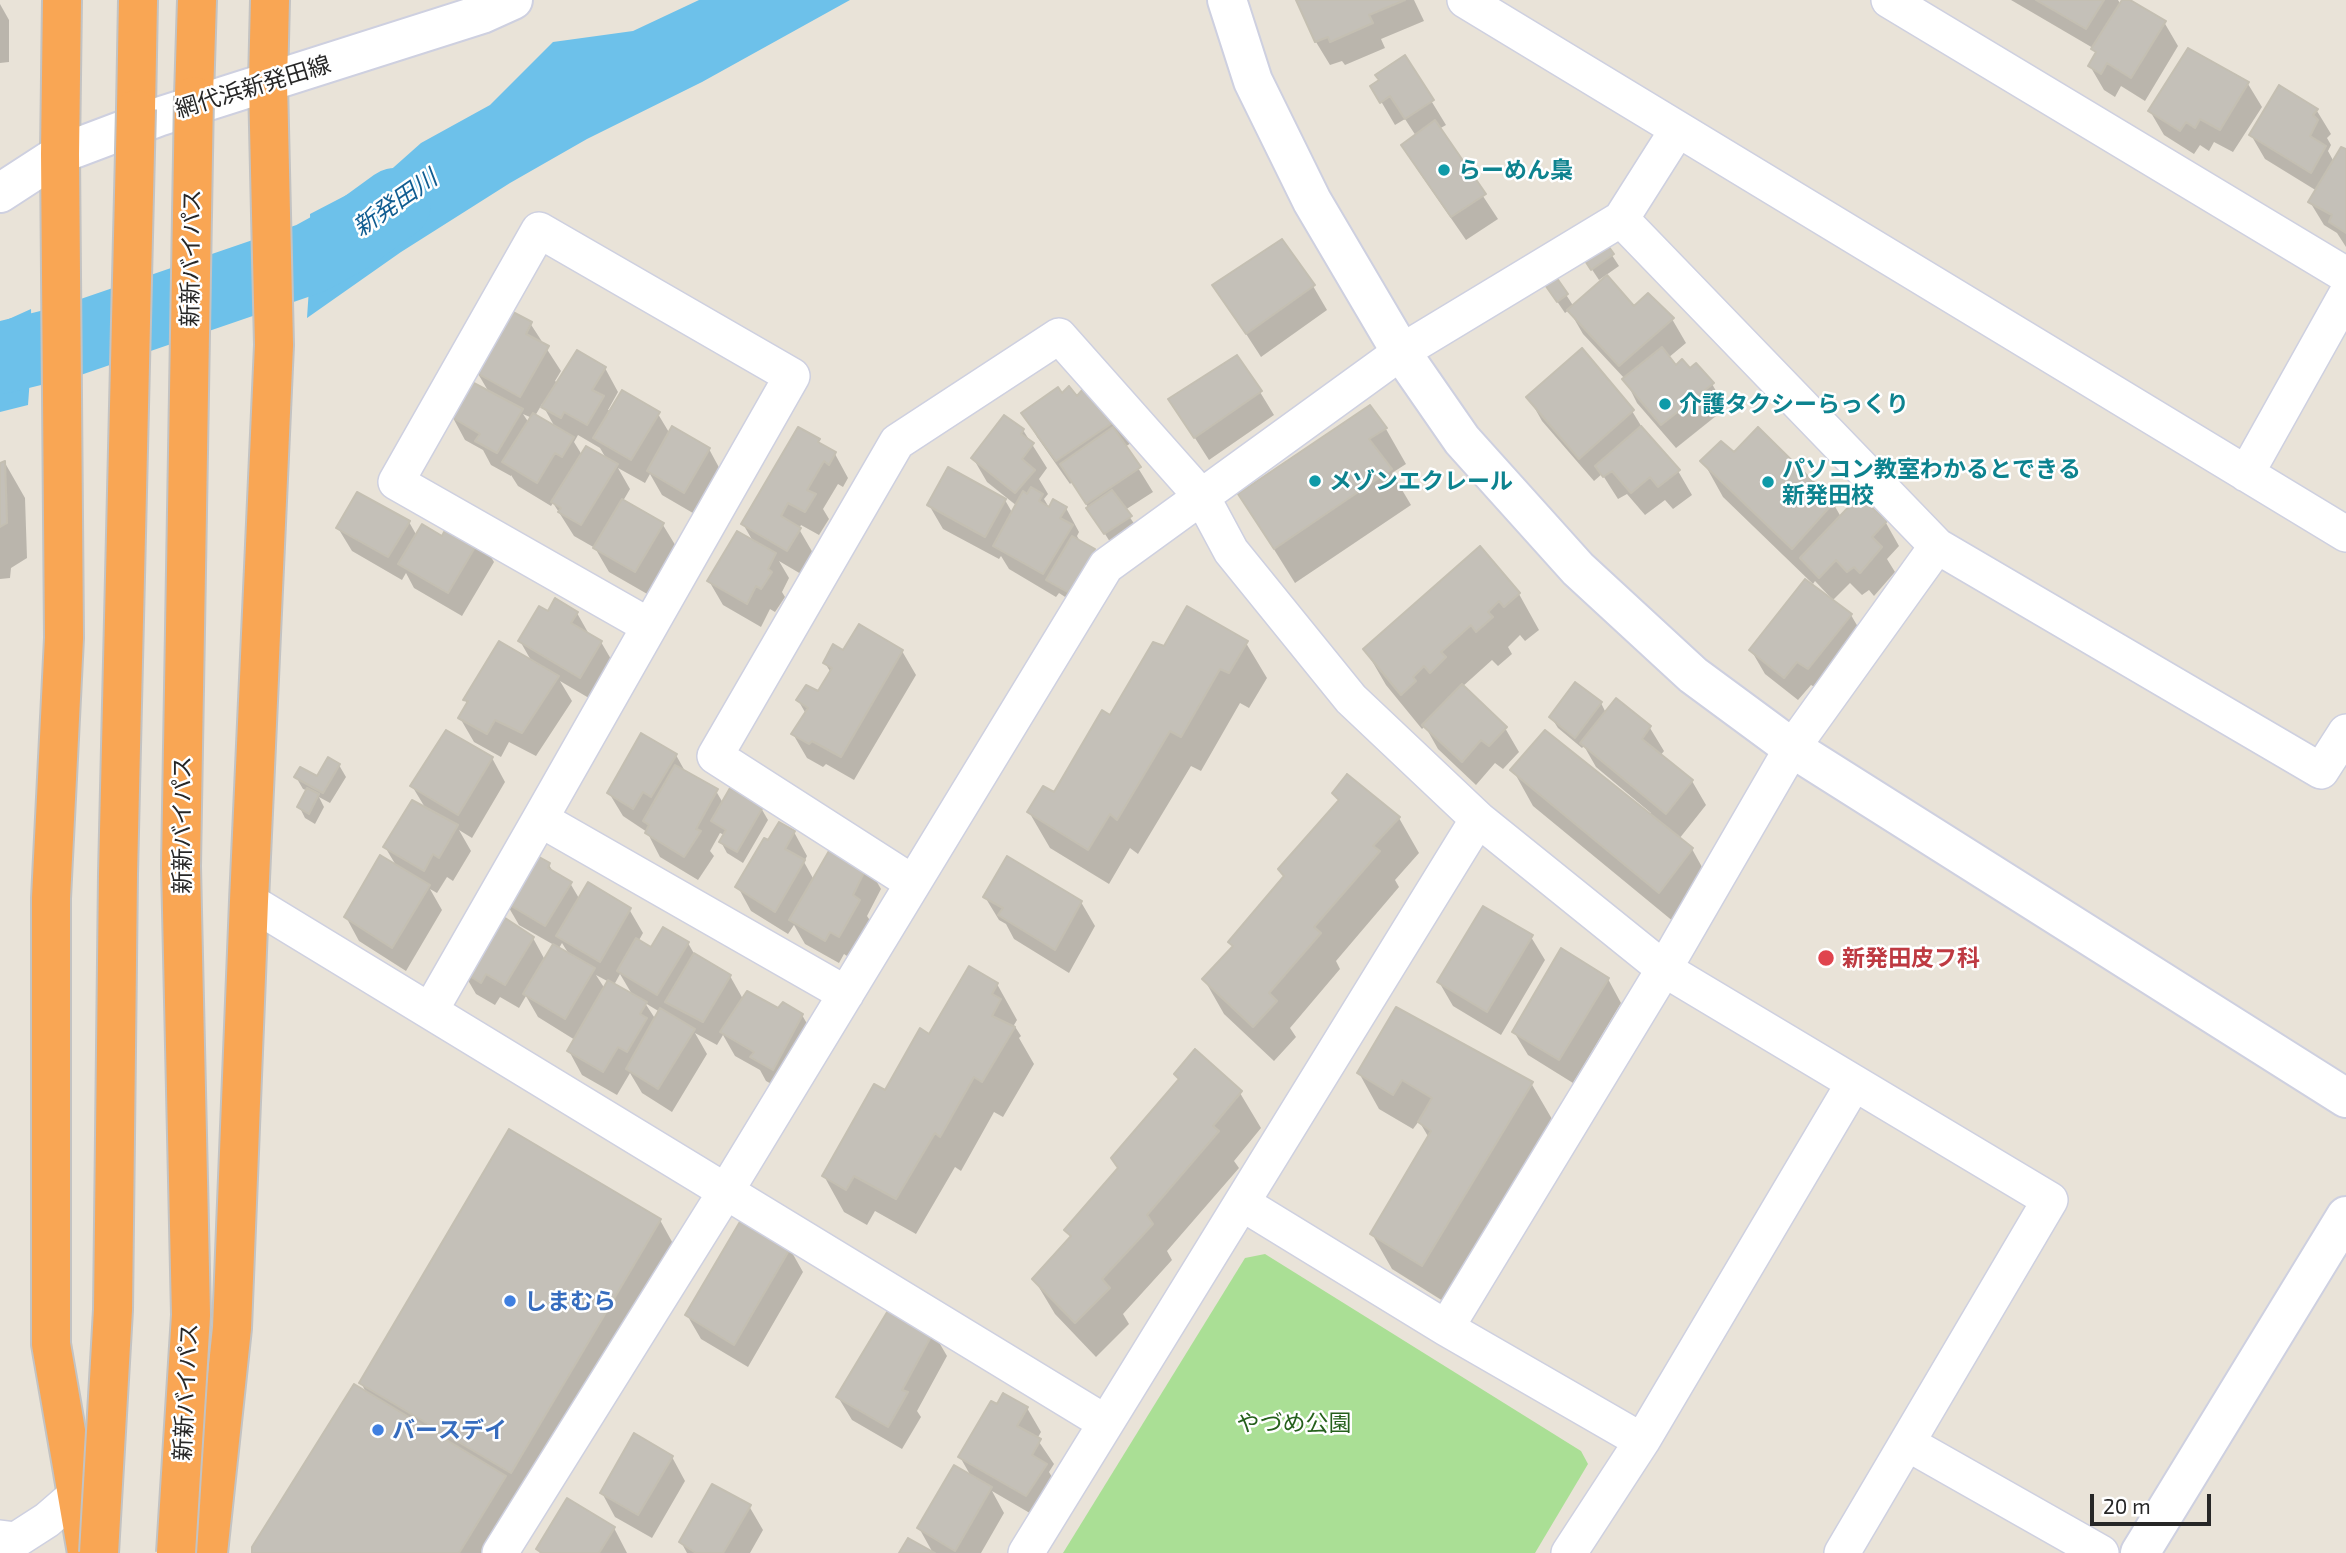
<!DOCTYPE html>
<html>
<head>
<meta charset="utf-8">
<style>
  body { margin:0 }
  #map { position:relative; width:2346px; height:1553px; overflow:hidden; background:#e9e3d8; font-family:"Exo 2",sans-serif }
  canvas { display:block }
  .scale { position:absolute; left:2090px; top:1494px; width:121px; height:32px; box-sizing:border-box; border:4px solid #272727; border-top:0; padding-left:9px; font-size:21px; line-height:24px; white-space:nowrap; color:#272727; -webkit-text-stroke:5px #fff; paint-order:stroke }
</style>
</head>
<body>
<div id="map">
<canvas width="2346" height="1553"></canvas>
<div class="scale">20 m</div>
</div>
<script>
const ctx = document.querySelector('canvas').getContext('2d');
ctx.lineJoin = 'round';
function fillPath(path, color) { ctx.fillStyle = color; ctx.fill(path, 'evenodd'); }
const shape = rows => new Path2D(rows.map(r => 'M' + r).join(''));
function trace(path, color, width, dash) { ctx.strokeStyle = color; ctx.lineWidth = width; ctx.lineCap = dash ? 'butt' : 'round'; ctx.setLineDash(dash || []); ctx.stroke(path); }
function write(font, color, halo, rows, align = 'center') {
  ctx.font = font + ' "Exo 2","Noto Sans JP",sans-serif'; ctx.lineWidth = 5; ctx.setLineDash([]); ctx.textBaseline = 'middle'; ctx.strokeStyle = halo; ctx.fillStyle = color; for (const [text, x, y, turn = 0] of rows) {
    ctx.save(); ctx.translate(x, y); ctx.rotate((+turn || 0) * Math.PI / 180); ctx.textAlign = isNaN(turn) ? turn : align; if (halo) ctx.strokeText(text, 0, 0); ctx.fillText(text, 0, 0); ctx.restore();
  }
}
fillPath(shape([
  [1265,1254,1581,1451,1588,1464,1535,1553,1063,1553,1245,1258]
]), '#aadf95');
fillPath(shape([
  [699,0,850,0,702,82,587,139,510,183,401,252,307,318,311,258,310,214,385,175,421,143,490,105,553,42,633,31],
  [31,309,32,350,28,405,0,412,0,323]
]), '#6dc1ea');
fillPath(shape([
  [1298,0,1414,0,1424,21,1381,39,1385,48,1345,65,1342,61,1330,65,1316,42],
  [2011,0,2118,0,2121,5,2124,0,2127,0,2164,22,2178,46,2145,101,2121,86,2115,97,2104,90,2090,66,2097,55,2093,48],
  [0,4,9,20,9,62,0,63],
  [1405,58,1446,125,1439,129,1498,219,1466,240,1417,169,1403,146,1416,136,1405,119,1395,125,1372,86],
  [2248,84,2262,107,2233,152,2214,142,2209,151,2200,145,2194,154,2164,135,2150,111],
  [2279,87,2317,111,2331,134,2327,138,2331,145,2328,151,2334,162,2346,151,2346,247,2337,233,2324,225,2310,202,2317,191,2265,159,2251,135],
  [1604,243,1619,266,1599,280,1591,268],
  [1554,276,1574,307,1633,309,1672,319,1686,343,1668,358,1676,367,1712,384,1726,408,1676,448,1637,403,1625,379,1583,334,1569,310,1565,313,1552,294],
  [1215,286,1313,286,1327,310,1261,357],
  [530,323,561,371,555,381,558,383,605,368,618,392,608,410,658,414,670,434,709,449,722,473,698,516,662,495,650,474,645,483,618,468,630,489,623,501,663,525,677,548,649,595,609,572,595,548,574,536,553,503,551,506,518,486,511,475,511,476,491,465,483,450,465,440,452,416,490,394,477,372],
  [542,404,556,429,535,416],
  [523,414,532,418,529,423],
  [578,435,600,448,607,460,582,455,574,442],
  [1260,392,1274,415,1209,460,1170,399],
  [1061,395,1077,399,1117,420,1131,443,1125,447,1153,492,1125,510,1137,528,1112,545,1072,482,1070,484,1037,437,1023,413],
  [1529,398,1632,411,1646,434,1678,471,1692,495,1673,509,1665,500,1645,515,1627,494,1618,499,1602,474,1594,481,1542,421],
  [1386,429,1406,464,1392,473,1411,505,1295,583,1240,495],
  [1023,430,1047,468,1039,479,1048,494,1044,499,1050,509,1066,508,1079,532,1077,536,1081,543,1094,550,1100,562,1079,606,1059,593,1056,597,1009,569,1001,556,999,559,943,529,929,505,1005,500,1013,514,1017,506,987,482,973,458],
  [1758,430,1833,503,1841,517,1859,499,1886,523,1899,546,1887,559,1895,572,1874,596,1869,590,1862,595,1850,583,1832,601,1851,615,1865,639,1822,691,1811,685,1798,700,1765,674,1751,650,1831,598,1815,581,1813,584,1723,497,1703,461,1735,454],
  [818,440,822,447,835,454,848,478,843,487,838,484,823,509,829,519,819,535,801,525,799,529,813,553,801,574,779,561,789,578,782,592,785,597,775,612,770,609,761,627,723,605,709,581,754,543,743,524],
  [5,463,25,498,27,558,11,568,10,578,0,579,0,465],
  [409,522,417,536,480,539,494,562,462,616,414,588,406,573,402,580,352,551,338,528],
  [1480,548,1519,594,1539,630,1525,641,1520,635,1508,647,1512,654,1498,666,1492,660,1462,687,1505,728,1519,752,1503,769,1495,763,1476,785,1438,749,1425,726,1422,729,1386,685,1365,649],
  [549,613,577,613,590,636,601,642,615,666,594,701,560,681,572,701,536,756,509,742,501,757,474,742,460,718,468,705,465,700,532,662,520,641],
  [1246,643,1267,678,1249,708,1240,703,1201,771,1191,766,1138,854,1130,848,1109,884,1050,848,1029,812,1054,794,1111,718],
  [902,651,916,675,854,780,826,764,823,767,807,758,793,734,806,714,798,700,819,694,831,673,825,663,844,652],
  [1601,703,1606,713,1650,728,1664,751,1660,756,1692,781,1706,805,1679,839,1692,849,1712,885,1680,927,1533,806,1513,770,1649,815,1651,813,1596,767,1584,746,1582,748,1558,728,1551,717],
  [676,755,686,773,716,791,723,803,761,808,768,820,743,863,727,853,721,842,724,835,720,833,710,851,714,856,698,880,660,857,647,832,623,816,609,793],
  [492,758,505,782,472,838,459,830,471,851,453,881,447,877,437,893,430,889,442,910,406,971,359,941,346,917,397,867,385,847,426,809,412,786],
  [339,765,346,777,330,803,319,797,324,807,315,824,305,818,299,806,308,791,303,789,296,777,318,779],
  [1334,793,1399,818,1419,853,1395,880,1399,887,1336,961,1340,969,1290,1028,1296,1037,1274,1061,1224,1014,1204,979,1234,948,1230,942,1285,878,1280,869,1340,802],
  [794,832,807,856,804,862,814,880,867,865,881,889,867,916,873,925,853,960,844,954,839,963,805,944,794,925,788,934,751,911,738,887,769,842],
  [549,865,554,873,570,883,580,900,629,909,643,933,638,942,652,949,688,943,696,957,730,976,743,999,779,1011,802,1015,816,1039,786,1092,766,1081,760,1070,735,1056,723,1035,717,1045,695,1033,707,1054,672,1112,642,1093,630,1073,617,1095,582,1075,569,1051,575,1040,538,1017,526,996,519,1008,500,997,495,1005,476,994,462,970,533,938,545,960,554,945,519,925,505,901],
  [562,943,570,956,558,950],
  [620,974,633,996,614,985],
  [596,975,609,982,605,989],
  [645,1003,660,1012,656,1020],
  [985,897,1081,902,1095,926,1069,973,1014,939,1006,924,999,920],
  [1531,937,1545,960,1501,1035,1453,1006,1439,982],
  [1608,979,1621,1003,1573,1083,1528,1055,1514,1032],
  [997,984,1017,1020,1014,1025,1021,1036,1019,1038,1034,1064,1003,1117,994,1112,961,1171,955,1167,916,1234,875,1211,867,1225,844,1212,824,1176,929,1036],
  [1359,1073,1531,1083,1552,1119,1443,1301,1392,1269,1372,1234,1429,1138,1419,1121,1413,1129,1379,1109],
  [1240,1093,1261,1128,1234,1161,1239,1168,1167,1251,1172,1260,1123,1314,1129,1324,1096,1357,1055,1314,1034,1279,1071,1238,1066,1230],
  [660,1220,686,1267,514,1553,254,1553,367,1394,361,1383],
  [790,1249,803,1272,748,1367,701,1339,687,1315],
  [933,1332,947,1356,917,1411,921,1417,902,1449,852,1420,838,1397],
  [997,1406,1027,1408,1041,1432,1037,1439,1054,1464,1049,1472,1059,1489,1040,1519,992,1491,1004,1513,981,1553,933,1553,919,1528,972,1478,960,1457],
  [672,1457,685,1481,652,1538,615,1517,602,1493],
  [749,1506,763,1530,750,1553,687,1553,681,1542],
  [614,1528,627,1553,540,1553,538,1550]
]), '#0003');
trace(shape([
  [0,358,69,341,311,258,351,236,395,204]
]), '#6dc1ea', 72);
const building = shape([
  [1296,0,1405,0,1369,15,1373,23,1330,42,1328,37,1315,42,1296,0],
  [2036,0,2104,0,2086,29,2036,0],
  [2122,0,2130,0,2166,21,2131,78,2107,63,2101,74,2088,66,2096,52,2091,49,2122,0],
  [2188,48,2249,82,2220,130,2200,119,2195,128,2186,122,2180,131,2148,111,2188,48],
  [1405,55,1434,100,1405,119,1390,96,1380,103,1370,86,1379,80,1375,75,1405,55],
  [2279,85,2318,109,2313,115,2318,120,2310,136,2326,146,2311,173,2249,135,2279,85],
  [1435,120,1486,194,1451,217,1401,145,1435,120],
  [2341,147,2346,149,2346,233,2329,222,2332,215,2308,202,2341,147],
  [1282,239,1315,285,1246,334,1212,285,1282,239],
  [1604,240,1614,254,1591,270,1582,256,1604,240],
  [1554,274,1568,294,1557,302,1543,282,1554,274],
  [1607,275,1634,306,1648,293,1674,318,1619,366,1567,310,1607,275],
  [511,311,532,322,526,334,549,346,520,397,475,372,511,311],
  [1662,347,1676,365,1682,359,1690,368,1696,363,1714,383,1661,425,1622,379,1662,347],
  [1582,348,1634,410,1579,459,1526,397,1582,348],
  [577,350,606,367,592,390,604,396,587,425,564,412,561,418,541,407,577,350],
  [1237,355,1262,391,1194,438,1168,399,1237,355],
  [470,381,523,409,497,453,475,441,480,434,450,416,470,381],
  [1069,386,1077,396,1084,388,1097,406,1105,401,1118,419,1056,461,1021,413,1058,387,1062,393,1069,386],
  [622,390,660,412,631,460,593,438,622,390],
  [1370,405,1387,428,1369,439,1392,469,1274,549,1238,494,1370,405],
  [533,413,574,437,562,457,555,453,537,483,502,462,533,413],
  [1004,415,1024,429,1021,434,1034,443,1022,459,1035,470,1015,493,971,458,1004,415],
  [672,426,710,448,684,493,647,471,672,426],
  [1641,426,1680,470,1658,487,1650,477,1631,493,1612,471,1603,477,1595,466,1641,426],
  [798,427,820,439,818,442,836,452,829,465,824,461,807,490,816,494,805,512,788,503,781,516,801,528,787,551,741,524,798,427],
  [1113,427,1141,467,1086,504,1060,464,1113,427],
  [1758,427,1834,502,1792,549,1700,461,1721,441,1734,452,1758,427],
  [586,446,618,464,581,525,558,512,561,508,551,502,586,446],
  [5,461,7,523,0,527,0,463,5,461],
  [948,467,1006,499,985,537,927,505,948,467],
  [1031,487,1043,494,1039,501,1049,507,1053,499,1067,507,1060,518,1073,525,1043,574,993,546,1023,491,1027,494,1031,487],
  [1112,490,1132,516,1104,534,1086,508,1112,490],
  [357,492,410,521,388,557,336,528,357,492],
  [1859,496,1887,521,1872,537,1882,547,1860,573,1854,567,1847,572,1836,560,1819,578,1800,558,1859,496],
  [622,499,664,523,635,572,593,548,622,499],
  [451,519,481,537,448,593,398,564,422,524,442,536,451,519],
  [737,531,776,553,768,569,772,572,761,589,756,586,747,604,707,581,737,531],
  [1072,536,1095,549,1073,595,1046,580,1072,536],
  [1480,546,1520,593,1504,607,1499,601,1488,612,1493,617,1476,632,1471,625,1441,652,1446,657,1430,673,1424,666,1413,677,1416,681,1401,695,1363,649,1480,546],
  [1805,579,1852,614,1808,669,1797,662,1784,678,1749,650,1805,579],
  [555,598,578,612,571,623,602,641,580,678,518,641,539,606,548,611,555,598],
  [1187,606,1248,641,1229,673,1220,669,1181,737,1170,731,1117,820,1110,814,1088,850,1027,812,1043,786,1054,792,1102,710,1110,715,1153,642,1164,646,1187,606],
  [859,624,903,650,841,757,812,741,809,744,791,734,808,708,796,700,806,685,818,691,832,668,823,663,833,644,843,650,859,624],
  [499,641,559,676,522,733,495,720,487,734,458,718,468,701,463,700,499,641],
  [1575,682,1602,702,1575,738,1549,717,1575,682],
  [1462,684,1507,727,1489,746,1481,740,1462,762,1422,725,1462,684],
  [1616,698,1651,726,1642,739,1693,780,1666,814,1580,743,1616,698],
  [446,730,493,757,458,815,410,786,446,730],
  [1545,730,1693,848,1659,893,1510,770,1545,730],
  [641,733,677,754,651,797,643,792,633,809,607,793,641,733],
  [328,757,340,764,323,793,294,777,300,767,317,776,328,757],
  [675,765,718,789,696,829,701,831,684,857,645,833,649,825,643,821,675,765],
  [1347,774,1400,817,1373,846,1380,851,1314,927,1321,933,1269,993,1277,1001,1253,1027,1202,979,1233,946,1228,942,1284,876,1278,869,1339,800,1332,793,1347,774],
  [307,788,319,794,309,814,297,807,307,788],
  [730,788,763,807,737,852,719,842,726,830,711,821,730,788],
  [412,800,458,825,439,858,433,854,424,871,383,847,412,800],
  [779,822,795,831,785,849,805,860,775,912,735,887,764,838,768,840,779,822],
  [833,844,868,864,853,895,860,900,839,937,830,932,825,941,789,920,833,844],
  [532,853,550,863,548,868,572,882,545,926,503,901,532,853],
  [380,855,430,885,392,948,344,917,380,855],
  [1007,856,1082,901,1055,950,998,915,1003,908,983,897,1007,856],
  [588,882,631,908,600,962,556,936,588,882],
  [1483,906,1533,935,1487,1012,1437,982,1483,906],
  [496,912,534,937,505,985,486,974,481,983,460,970,496,912],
  [663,927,689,942,657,995,617,971,636,938,651,947,663,927],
  [553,944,595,968,565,1019,523,994,553,944],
  [1561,948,1609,978,1559,1060,1512,1032,1561,948],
  [694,953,731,975,703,1022,665,1002,694,953],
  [969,966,998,983,992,994,1001,999,992,1016,1015,1027,982,1082,974,1077,940,1137,935,1133,896,1199,854,1176,846,1190,822,1176,874,1084,885,1090,920,1028,929,1034,969,966],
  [608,980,647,1002,640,1014,647,1018,627,1052,618,1047,603,1072,567,1051,608,980],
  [747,991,778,1008,783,1002,803,1014,773,1070,750,1057,754,1052,720,1032,747,991],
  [1396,1007,1533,1082,1422,1266,1370,1234,1431,1131,1418,1122,1432,1098,1402,1080,1393,1095,1357,1073,1396,1007],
  [660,1008,695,1029,658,1089,626,1069,660,1008],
  [1195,1049,1242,1091,1213,1126,1219,1131,1147,1215,1153,1224,1102,1279,1110,1288,1075,1323,1032,1279,1071,1236,1064,1230,1118,1168,1111,1158,1179,1079,1174,1074,1195,1049],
  [509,1129,661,1219,511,1473,359,1383,509,1129],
  [741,1220,791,1247,734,1345,685,1315,741,1220],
  [892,1304,934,1331,902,1390,908,1392,888,1427,836,1397,892,1304],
  [354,1384,506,1476,459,1553,252,1553,252,1547,354,1384],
  [1003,1393,1028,1407,1017,1426,1041,1439,1032,1455,1047,1464,1026,1496,958,1457,991,1401,997,1404,1003,1393],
  [634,1433,673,1456,638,1515,600,1493,634,1433],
  [954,1465,992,1487,955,1551,917,1528,954,1465],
  [712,1484,751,1505,723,1553,696,1553,679,1542,712,1484],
  [567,1498,615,1527,599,1553,542,1553,536,1549,567,1498],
  [908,1538,935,1553,899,1553,908,1538]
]);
fillPath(building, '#c4c0b8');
trace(building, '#c4bfb2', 2);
const street = shape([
  [1465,0,2346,534],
  [1889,0,2346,275],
  [1621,219,1937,546,2321,771,2346,732],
  [2246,474,2346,295],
  [540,819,846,994],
  [913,883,715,756,897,442,1059,336,1202,497,1231,551,1351,699,1478,819,1664,969,2050,1200,1842,1553],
  [249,901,1106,1423],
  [430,1011,540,819,792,376,539,230,396,482,649,626],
  [1242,1203,1446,1328,1642,1441],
  [1446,1328,1664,969,1792,748,1937,546],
  [1907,1443,2101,1553],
  [0,1538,16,1540,47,1520,77,1494],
  [500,1553,726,1191,1106,566,1401,352,1621,219,1678,129],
  [1026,1553,1478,819],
  [1569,1553,1642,1441,1854,1083]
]);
const secondary = shape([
  [1227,0,1253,81,1312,201,1401,352,1462,440,1578,569,1693,675,1792,748,2346,1098],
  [0,193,60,154,158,117,482,14,513,0],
  [2140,1553,2346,1216]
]);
const highway = shape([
  [62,0,60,154,64,638,51,898,51,1344,87,1553],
  [194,96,197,0],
  [136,109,138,0],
  [208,1553,232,1328,249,901,274,345,268,83,270,0]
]);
trace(street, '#ced0e0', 38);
trace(secondary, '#ced0e0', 42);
trace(highway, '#c3c3c3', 42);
trace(street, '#fff', 35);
trace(secondary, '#fff', 38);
trace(highway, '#f9a654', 38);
const highwayBridge = shape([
  [99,1553,113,1310,118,874,136,109],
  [176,1553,191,1315,181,866,194,96]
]);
trace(highwayBridge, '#c3c3c3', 42, []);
trace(highwayBridge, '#f9a654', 38);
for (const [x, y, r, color] of [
  [1444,170,7,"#0f9aa8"],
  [1665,404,7,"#0f9aa8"],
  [1315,481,7,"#0f9aa8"],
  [1768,482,7,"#0f9aa8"],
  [1826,958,9,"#e0444e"],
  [510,1301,7,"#3f7fe0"],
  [378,1430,7,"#3f7fe0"]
]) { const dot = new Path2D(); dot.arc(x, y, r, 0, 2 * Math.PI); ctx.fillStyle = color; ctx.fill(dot); trace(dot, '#fff', 2.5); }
write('23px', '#272727', '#fff', [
  ["網代浜新発田線",253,87,-17],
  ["新新バイパス",191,258,-89],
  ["新新バイパス",182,825,-90],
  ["新新バイパス",186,1392,-87]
]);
write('bold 23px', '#0d838f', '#fff', [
  ["らーめん梟",1458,170],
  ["介護タクシーらっくり",1679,404],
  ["パソコン教室わかるとできる",1782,469],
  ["新発田校",1782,495],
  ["メゾンエクレール",1329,481]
], 'left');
write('bold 23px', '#be3a42', '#fff', [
  ["新発田皮フ科",1842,958]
], 'left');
write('bold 23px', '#366cbe', '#fff', [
  ["しまむら",524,1301],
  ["バースデイ",392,1430]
], 'left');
write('23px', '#25601b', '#fff', [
  ["やづめ公園",1294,1423]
]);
write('italic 24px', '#115d91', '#fff', [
  ["新発田川",395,203,-35]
]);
</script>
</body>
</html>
